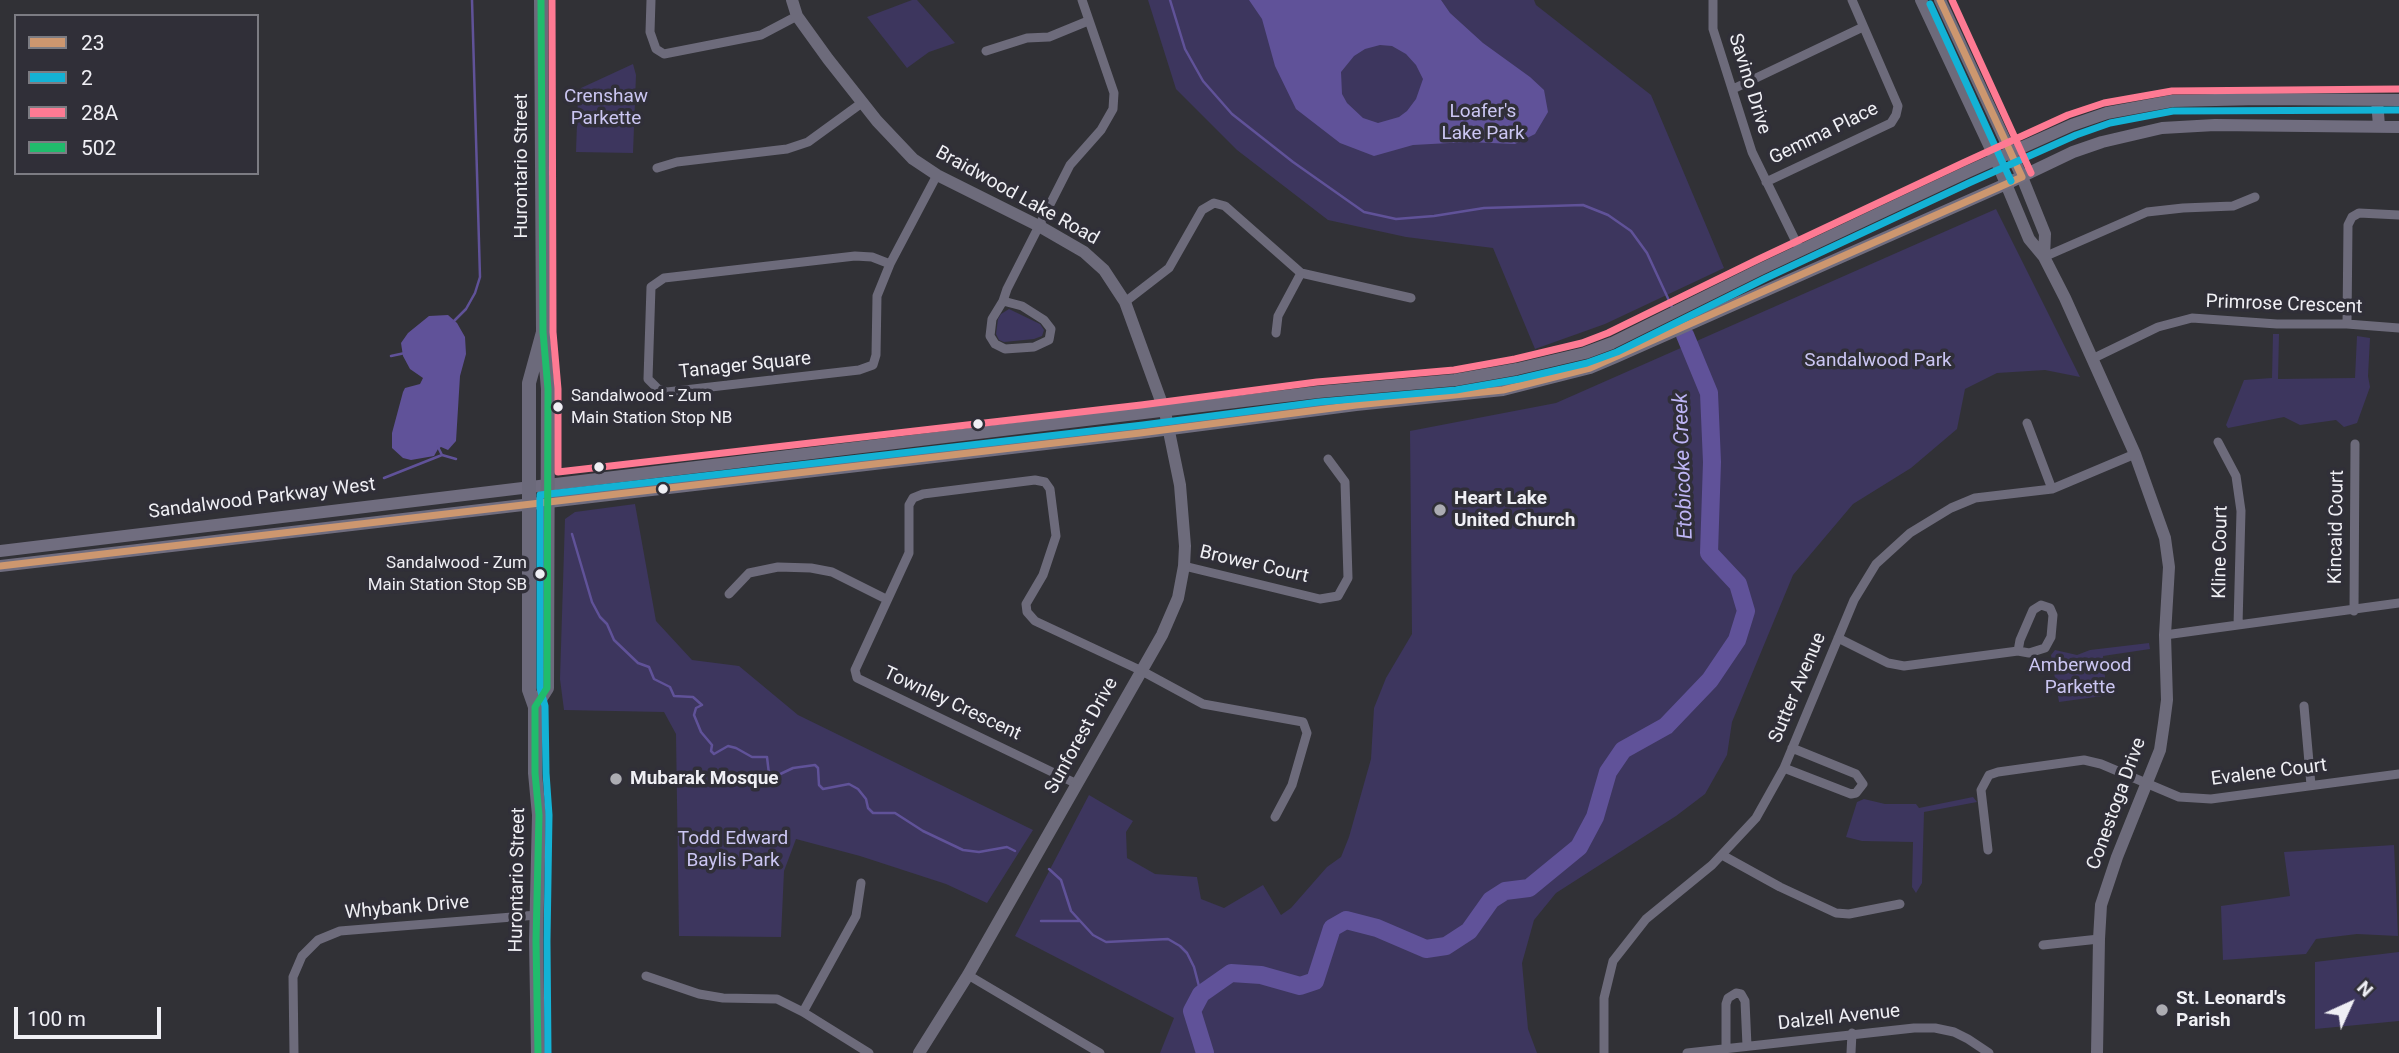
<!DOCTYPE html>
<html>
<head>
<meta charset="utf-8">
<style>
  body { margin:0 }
  #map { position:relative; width:2399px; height:1053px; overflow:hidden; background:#313136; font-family:Roboto,sans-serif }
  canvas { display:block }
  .legend { position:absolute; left:14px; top:14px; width:245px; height:161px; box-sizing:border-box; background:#302f38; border:2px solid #7c7c83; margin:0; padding:9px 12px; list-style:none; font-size:21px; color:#efeff4 }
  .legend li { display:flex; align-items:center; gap:14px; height:35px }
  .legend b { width:35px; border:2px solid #7c7c83 }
  .north { position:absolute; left:2315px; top:969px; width:70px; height:70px; -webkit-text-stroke:5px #302f38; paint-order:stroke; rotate:45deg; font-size:19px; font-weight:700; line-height:28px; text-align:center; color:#efeff4 }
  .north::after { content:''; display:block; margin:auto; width:24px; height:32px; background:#efeff4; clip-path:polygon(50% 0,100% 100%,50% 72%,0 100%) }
  .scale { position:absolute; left:14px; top:1007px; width:147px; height:32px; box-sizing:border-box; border:4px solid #efeff4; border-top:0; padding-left:9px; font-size:21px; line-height:24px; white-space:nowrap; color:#efeff4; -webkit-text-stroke:5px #302f38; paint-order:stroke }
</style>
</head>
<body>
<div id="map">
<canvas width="2399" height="1053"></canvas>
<ul class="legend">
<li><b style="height:9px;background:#cd976f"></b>23</li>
<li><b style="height:9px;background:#13b2d5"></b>2</li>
<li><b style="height:9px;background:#fe7a93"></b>28A</li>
<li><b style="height:9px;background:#20bc6c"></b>502</li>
</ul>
<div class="north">N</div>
<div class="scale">100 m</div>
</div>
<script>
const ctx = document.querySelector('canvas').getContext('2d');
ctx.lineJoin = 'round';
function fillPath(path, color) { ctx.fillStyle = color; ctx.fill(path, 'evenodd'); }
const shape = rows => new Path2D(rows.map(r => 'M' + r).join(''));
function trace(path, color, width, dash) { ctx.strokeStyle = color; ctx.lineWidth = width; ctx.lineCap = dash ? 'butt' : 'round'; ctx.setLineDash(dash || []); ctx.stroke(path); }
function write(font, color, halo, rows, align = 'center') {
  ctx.font = font + ' Roboto,sans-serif'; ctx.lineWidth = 7; ctx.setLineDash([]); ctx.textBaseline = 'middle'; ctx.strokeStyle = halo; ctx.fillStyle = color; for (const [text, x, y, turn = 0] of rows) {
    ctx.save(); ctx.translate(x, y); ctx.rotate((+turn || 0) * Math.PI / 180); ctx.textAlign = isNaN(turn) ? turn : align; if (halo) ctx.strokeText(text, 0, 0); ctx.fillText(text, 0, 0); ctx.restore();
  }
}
fillPath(shape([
  [912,0,917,0,955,43,929,52,907,68,867,17],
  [1148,0,1534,0,1536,5,1651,95,1724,268,1605,324,1535,349,1493,248,1406,237,1328,220,1237,150,1176,89],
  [633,64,636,75,633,153,576,152,578,94,581,88],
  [1996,209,2080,377,2045,370,1997,373,1965,389,1957,429,1911,468,1853,504,1793,575,1732,722,1727,755,1705,794,1676,816,1556,893,1534,920,1522,963,1528,1029,1537,1053,1160,1053,1174,1018,1015,936,1089,795,1133,821,1126,832,1127,858,1155,874,1197,877,1201,899,1224,908,1263,885,1281,915,1291,908,1327,867,1341,857,1349,837,1371,759,1374,708,1386,678,1412,634,1410,431,1556,403],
  [1009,309,1040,324,1044,330,1042,336,1034,339,1004,342,999,340,996,334,998,319,1001,314],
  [2273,334,2279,334,2278,379,2355,378,2357,336,2370,338,2368,376,2370,387,2357,423,2344,427,2336,420,2300,425,2284,417,2228,428,2226,425,2244,380,2272,378],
  [635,504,656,621,692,660,739,666,798,715,1033,830,987,903,946,884,860,856,796,839,784,871,781,937,679,936,676,734,664,712,564,710,560,679,565,519,575,512],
  [2149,643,2150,649,2103,656,2105,677,2103,696,2059,702,2051,655,2055,650,2077,655,2090,650],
  [1973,797,1977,802,1924,812,1922,883,1916,893,1912,887,1913,842,1862,841,1846,837,1857,802,1864,799,1885,804,1916,804,1919,808],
  [2394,845,2398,936,2357,934,2316,939,2306,954,2223,960,2221,906,2290,896,2284,852],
  [2399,952,2399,1021,2315,1029,2315,962]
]), '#3d365e');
fillPath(shape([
  [1249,0,1441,0,1450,13,1483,43,1530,77,1544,90,1548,112,1535,134,1515,144,1468,142,1413,145,1374,156,1340,143,1296,109,1275,66,1262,19],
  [1380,45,1392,46,1406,54,1416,65,1423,79,1416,99,1407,111,1399,117,1378,123,1363,118,1347,103,1342,94,1341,72,1354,56,1365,49],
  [448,315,457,323,465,337,466,354,460,376,456,441,448,450,441,447,438,449,434,456,411,460,403,458,392,448,392,433,403,392,405,388,420,384,423,378,410,369,403,356,401,343,408,333,429,316]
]), '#605299');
trace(shape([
  [1170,0,1185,49,1203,81,1232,114,1293,162,1364,212,1396,219,1434,216,1484,208,1583,205,1608,215,1631,231,1647,253,1672,307],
  [454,321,466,309,475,293,480,277,472,0],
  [391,356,405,353],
  [438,447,442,455,456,459],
  [384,478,442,455],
  [572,534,592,602,600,617,607,624,614,640,638,663,649,667,654,679,670,687,674,696,693,697,702,705,696,708,694,715,701,732,712,745,711,751,714,754,728,746,736,748,752,757,767,757,769,774,774,777,793,768,815,765,818,768,819,785,823,789,849,784,858,789,866,799,868,808,873,813,895,813,923,831,963,850,979,852,1007,847,1015,851],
  [1049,869,1061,880,1071,911,1093,935,1106,942,1168,939,1180,946,1187,953,1194,967,1201,994],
  [1041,921,1079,921]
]), '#605299', 2.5);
trace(shape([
  [1205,1053,1192,1011,1201,994,1231,973,1261,975,1300,986,1315,981,1332,928,1346,920,1377,928,1426,949,1446,946,1469,931,1491,900,1505,891,1529,888,1579,847,1595,817,1608,772,1623,750,1666,726,1710,680,1737,640,1746,611,1738,584,1709,553,1712,462,1709,393,1685,335]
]), '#605299', 18);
trace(shape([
  [651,0,650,32,656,49,664,54,761,35,797,16],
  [1713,0,1713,29,1752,152,1800,250],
  [986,51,1027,38,1049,37,1088,21],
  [1733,89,1863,27],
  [657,168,677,162,787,149,808,142,863,102],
  [1766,182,1891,123,1896,115,1898,106,1895,99,1852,0],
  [2044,257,2147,212,2183,208,2233,206,2255,197],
  [890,264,872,257,855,256,664,278,651,287,648,379,658,389,667,392,859,370,873,365,876,355,877,296,890,264,937,175],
  [1003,301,1007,289,1070,165,1101,130,1113,109,1114,93,1082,0],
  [1003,301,1022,306,1044,320,1051,329,1049,340,1034,347,1005,349,995,344,990,336,992,319,1003,301],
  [1125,302,1169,268,1202,210,1214,203,1225,206,1301,273,1411,298],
  [2347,324,2348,225,2352,217,2359,213,2399,215],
  [1276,333,1278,316,1301,273],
  [2092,359,2158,327,2192,318,2277,324,2347,324,2399,328],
  [2027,423,2052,489],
  [2218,442,2236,476,2241,511,2238,625],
  [1184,566,1320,599,1338,596,1348,578,1345,482,1328,459],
  [729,594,749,573,778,567,811,568,832,572,886,599],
  [2354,611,2355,444],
  [2165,635,2399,603],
  [1838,638,1888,663,1904,666,2018,651,2029,653,2045,648,2051,637,2053,615,2050,608,2041,605,2033,610,2020,640,2018,651],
  [2304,706,2311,785],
  [1784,768,1851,794,1856,793,1863,784,1856,774,1792,748],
  [1077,784,857,678,855,670,909,553,909,505,913,498,923,494,1035,480,1045,482,1050,489,1056,536,1043,575,1026,604,1027,612,1035,621,1142,671,1203,704,1303,722,1307,733,1292,785,1275,817],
  [1988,850,1981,790,1989,775,1998,772,2084,760,2101,764,2179,797,2211,799,2399,774],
  [1722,855,1780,887,1836,913,1849,914,1900,904],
  [2043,945,2099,939],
  [968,975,1100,1053],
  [646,976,699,994,723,998,777,999,803,1012,869,1053],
  [803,1012,856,916,861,883],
  [1726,1049,1726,1004,1728,998,1736,993,1741,994,1745,1001,1747,1046],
  [294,1053,293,977,302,956,318,940,340,931,537,915],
  [1604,1053,1604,998,1613,961,1646,919,1712,865,1756,818,1784,768,1854,600,1876,564,1910,533,1951,508,1975,498,2052,489,2135,454],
  [1687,1053,1914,1028,1935,1028,1954,1032,1968,1039,1989,1053],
  [1851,1053,1852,1033]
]), '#6d6b7b', 9);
trace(shape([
  [792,0,797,16,828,59,877,121,913,159,937,175,1039,226,1084,252,1104,270,1125,302,1165,412,1180,485,1185,546,1184,566,1178,598,1162,635,968,975,919,1053],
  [1921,0,1996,160,2029,239,2044,257,2065,298,2135,454,2165,538,2169,567,2165,635,2167,700,2164,723,2160,750,2117,857,2101,905,2099,939,2097,1053],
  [1940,0,2022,177,2045,234,2044,257]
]), '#6d6b7b', 12);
trace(shape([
  [2377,100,2379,126],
  [0,551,1318,392,1455,380,1517,369,1585,353,1612,343,1761,269,1967,172,2072,125,2107,113,2172,101,2259,99,2399,100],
  [0,566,1140,433,1356,405,1503,390,1590,368,1616,357,2006,184,2073,152,2102,142,2162,128,2215,125,2399,127]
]), '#706d7f', 12);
trace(shape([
  [535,707,547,688,548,389,543,332,541,0],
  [538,1053,536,941,539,815,535,773,535,707,529,690,529,383,543,332]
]), '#6c6a7b', 14);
trace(shape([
  [0,566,1140,433,1356,405,1503,390,1590,368,2022,177,1940,0]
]), '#cd976f', 7);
trace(shape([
  [1930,4,2011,181],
  [548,1053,547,941,549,815,546,773,545,706,540,688,540,495,1143,425,1319,402,1456,390,1519,379,1587,363,1617,352,1766,278,1971,182,2076,135,2110,123,2173,111,2399,110]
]), '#13b2d5', 7);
trace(shape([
  [552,0,553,332,558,389,558,472,1141,405,1317,382,1454,370,1515,359,1582,343,1608,333,1757,260,1963,163,2068,115,2104,103,2172,91,2399,89],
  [1952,0,2031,173]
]), '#fe7a93', 7);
trace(shape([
  [538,1053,536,941,539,815,535,773,535,707,547,688,548,389,543,332,541,0]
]), '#20bc6c', 7);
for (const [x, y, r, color] of [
  [558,407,6,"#efeff4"],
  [978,424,6,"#efeff4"],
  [599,467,6,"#efeff4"],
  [663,489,6,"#efeff4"],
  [1440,510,7,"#acacb2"],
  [540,574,6,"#efeff4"],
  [616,779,7,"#acacb2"],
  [2162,1010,7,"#acacb2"]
]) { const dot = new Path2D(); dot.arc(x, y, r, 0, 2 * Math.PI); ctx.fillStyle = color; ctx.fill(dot); trace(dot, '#302f38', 2.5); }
write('17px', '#efeff4', '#302f38', [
  ["Sandalwood - Zum",571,397],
  ["Main Station Stop NB",571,419],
  ["Sandalwood - Zum",527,564,"right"],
  ["Main Station Stop SB",527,586,"right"]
], 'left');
write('19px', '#efeff4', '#302f38', [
  ["Savino Drive",1749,84,73],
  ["Gemma Place",1824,134,-26],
  ["Hurontario Street",522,166,-90],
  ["Braidwood Lake Road",1017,196,29],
  ["Primrose Crescent",2284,305,2],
  ["Tanager Square",745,366,-6],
  ["Sandalwood Parkway West",262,499,-7],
  ["Kincaid Court",2337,527,-89],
  ["Kline Court",2221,552,-89],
  ["Brower Court",1254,565,13],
  ["Sutter Avenue",1798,688,-67],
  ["Townley Crescent",952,704,25],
  ["Sunforest Drive",1082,736,-61],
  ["Evalene Court",2269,773,-7],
  ["Conestoga Drive",2117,804,-70],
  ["Hurontario Street",518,880,-89],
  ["Whybank Drive",407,908,-5],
  ["Dalzell Avenue",1839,1018,-6]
]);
write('19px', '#cbc6f2', '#302f38', [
  ["Crenshaw",606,97],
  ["Parkette",606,119],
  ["Loafer's",1483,112],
  ["Lake Park",1483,134],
  ["Sandalwood Park",1878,361],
  ["Amberwood",2080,666],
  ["Parkette",2080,688],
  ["Todd Edward",733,839],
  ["Baylis Park",733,861]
]);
write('bold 19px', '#efeff4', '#302f38', [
  ["Heart Lake",1454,499],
  ["United Church",1454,521],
  ["Mubarak Mosque",630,779],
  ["St. Leonard's",2176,999],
  ["Parish",2176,1021]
], 'left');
write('italic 21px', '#beb5f5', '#302f38', [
  ["Etobicoke Creek",1684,466,-92]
]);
</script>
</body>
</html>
